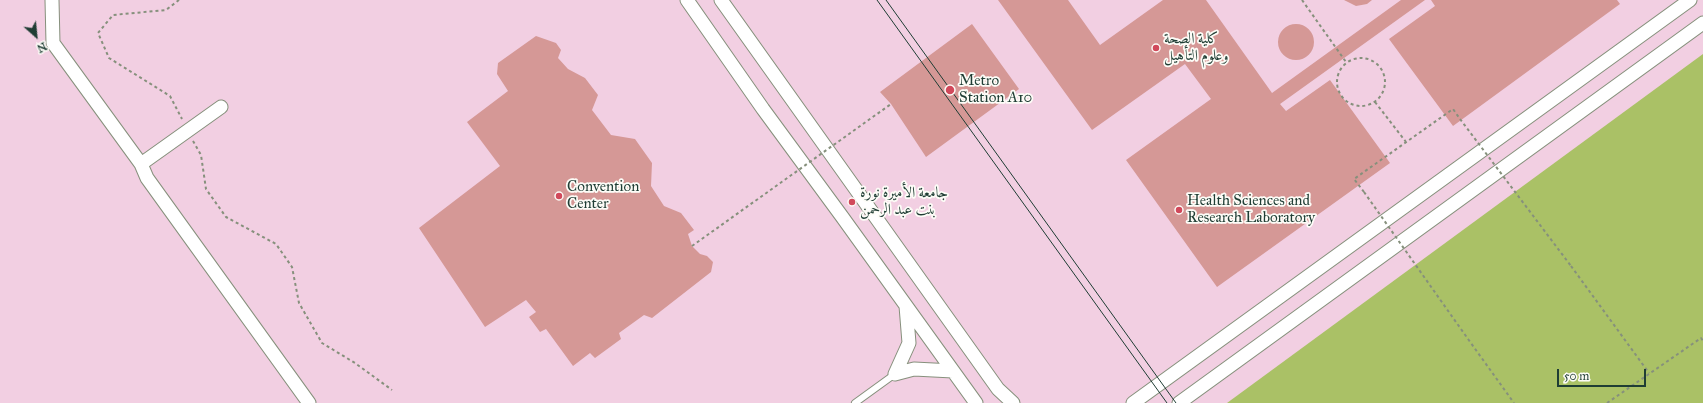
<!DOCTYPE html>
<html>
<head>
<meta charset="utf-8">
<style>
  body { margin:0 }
  #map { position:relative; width:1703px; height:403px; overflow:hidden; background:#eee4c5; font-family:"IM FELL Great Primer",serif }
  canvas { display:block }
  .north { position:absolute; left:16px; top:16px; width:40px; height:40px; -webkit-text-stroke:3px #fdfcf7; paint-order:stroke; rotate:153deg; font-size:11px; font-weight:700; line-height:16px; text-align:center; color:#1f3d34 }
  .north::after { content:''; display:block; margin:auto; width:14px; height:18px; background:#1f3d34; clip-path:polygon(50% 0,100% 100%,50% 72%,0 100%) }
  .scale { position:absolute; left:1557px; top:369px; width:89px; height:18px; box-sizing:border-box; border:2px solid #1f3d34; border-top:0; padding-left:5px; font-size:12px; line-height:14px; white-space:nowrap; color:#1f3d34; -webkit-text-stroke:3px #fdfcf7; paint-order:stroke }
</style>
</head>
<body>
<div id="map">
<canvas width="1703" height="403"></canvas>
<div class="north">N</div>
<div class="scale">50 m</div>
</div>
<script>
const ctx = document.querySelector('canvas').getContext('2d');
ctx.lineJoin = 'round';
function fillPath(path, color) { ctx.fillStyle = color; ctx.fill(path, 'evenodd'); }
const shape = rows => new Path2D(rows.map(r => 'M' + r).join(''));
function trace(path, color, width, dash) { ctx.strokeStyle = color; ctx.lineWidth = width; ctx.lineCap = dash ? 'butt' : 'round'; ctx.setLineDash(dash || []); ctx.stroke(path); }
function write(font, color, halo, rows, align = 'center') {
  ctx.font = font + ' "IM FELL Great Primer",Amiri,serif'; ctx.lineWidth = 3.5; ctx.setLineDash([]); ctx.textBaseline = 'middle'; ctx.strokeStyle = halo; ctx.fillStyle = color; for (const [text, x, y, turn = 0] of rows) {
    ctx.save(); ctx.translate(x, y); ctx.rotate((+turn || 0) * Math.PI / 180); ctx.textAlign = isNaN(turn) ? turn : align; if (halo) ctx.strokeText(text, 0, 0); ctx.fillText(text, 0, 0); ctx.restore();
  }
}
fillPath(shape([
  [0,0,1703,0,1703,403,0,403]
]), '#f2cfe2');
fillPath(shape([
  [1703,54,1703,403,1227,403]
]), '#aac166');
fillPath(shape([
  [998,0,1068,0,1100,45,1163,0,1206,0,1272,93,1401,0,1425,0,1280,104,1286,111,1330,80,1390,163,1217,287,1126,160,1211,99,1185,64,1092,130],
  [1344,0,1372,0,1367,4,1356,6],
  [1431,0,1617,0,1620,4,1453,126,1389,39,1435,6],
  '1278 42a18 18 0 1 1 36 0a18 18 0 1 1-36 0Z',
  [972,24,1019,89,926,157,891,104,880,92],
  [536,36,556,43,561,50,558,58,568,69,585,78,598,95,592,110,611,135,635,139,652,163,651,186,664,206,681,213,694,230,688,234,692,246,700,254,707,256,713,262,711,272,652,318,644,315,619,333,621,339,595,358,590,353,573,366,546,329,540,332,529,317,536,312,526,300,485,327,419,228,500,166,467,122,508,91,497,74,498,63]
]), '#d59896');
const service = shape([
  [855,403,895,374]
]);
const minor = shape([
  [52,0,53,43,141,164,147,178,309,403],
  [687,0,763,109,843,218,976,403],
  [721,0,998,389,1013,403],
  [141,164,221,107],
  [906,306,909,343,895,374,914,369,953,371],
  [1133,403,1690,0],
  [1179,403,1703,23]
]);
trace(service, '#86907c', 8);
trace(minor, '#86907c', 15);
trace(shape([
  [179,0,166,10,113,15,98,33,109,58,170,96,182,119],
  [1302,0,1346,62],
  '1337 82a24 24 0 1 1 48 0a24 24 0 1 1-48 0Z',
  [1375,102,1406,142],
  [193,141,201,155,206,189,226,217,276,244,292,267,299,303,322,343,355,363,392,390],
  [1364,192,1354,179,1453,109,1460,119],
  [1571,266,1649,373],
  [1468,339,1514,403],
  [1607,403,1701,338,1703,341]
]), '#86907c', 2, [3, 3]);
trace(service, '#fff', 6);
trace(minor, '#fff', 13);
trace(shape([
  [877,0,1167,403],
  [886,0,1176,403]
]), '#1f3d34', 1);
trace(shape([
  [1460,119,1571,266],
  [1364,192,1468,339],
  [692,246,891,104]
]), '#86907c', 2, [3, 3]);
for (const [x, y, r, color] of [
  [1156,48,4,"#d1495b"],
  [950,90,5,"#d1495b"],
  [559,196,4,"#d1495b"],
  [852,202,4,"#d1495b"],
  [1179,210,4,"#d1495b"]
]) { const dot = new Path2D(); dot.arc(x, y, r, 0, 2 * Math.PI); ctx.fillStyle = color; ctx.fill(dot); trace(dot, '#fdfcf7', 1.5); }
write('15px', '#1f3d34', '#fdfcf7', [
  ["كلية الصحة",1164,39],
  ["وعلوم التأهيل",1164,56],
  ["Metro",959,81],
  ["Station A10",959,98],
  ["Convention",567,187],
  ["Center",567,204],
  ["جامعة الأميرة نورة",860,193],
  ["بنت عبد الرحمن",860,210],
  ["Health Sciences and",1187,201],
  ["Research Laboratory",1187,218]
], 'left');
</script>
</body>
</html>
